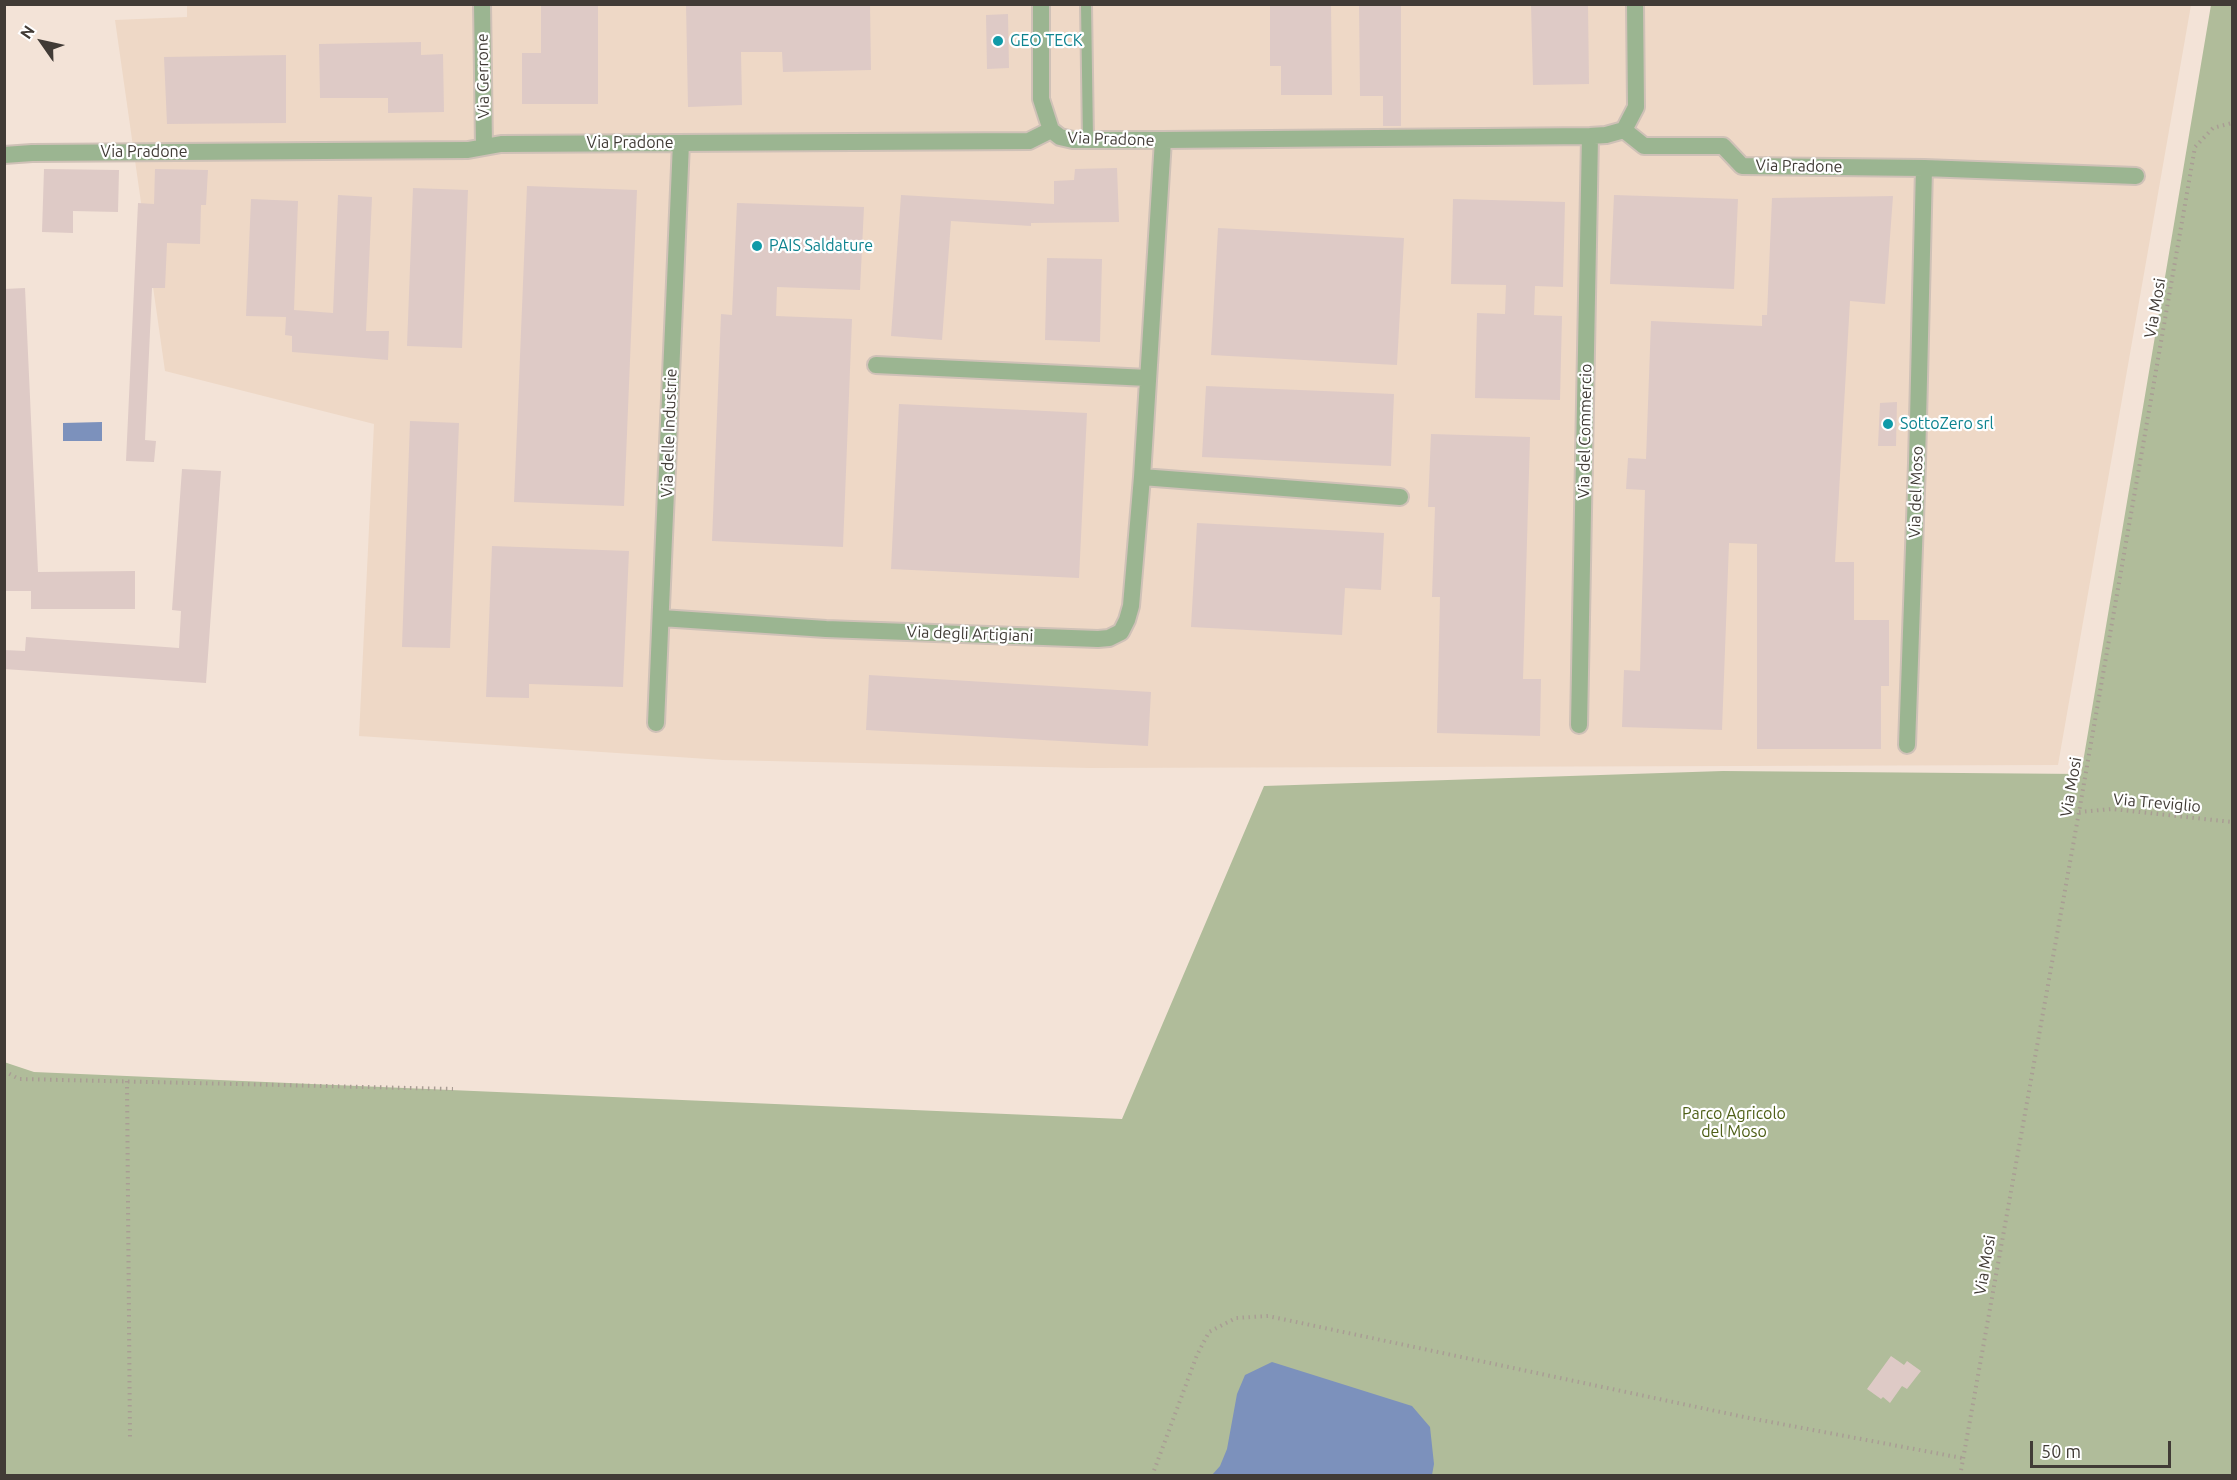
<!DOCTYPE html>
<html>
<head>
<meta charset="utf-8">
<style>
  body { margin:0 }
  #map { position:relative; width:2237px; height:1480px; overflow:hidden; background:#f3e3d7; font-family:Ubuntu,sans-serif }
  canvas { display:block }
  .frame { position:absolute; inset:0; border:6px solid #413b36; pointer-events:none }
  .north { position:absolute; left:12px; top:12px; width:60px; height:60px; -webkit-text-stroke:4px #fff; paint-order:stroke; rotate:304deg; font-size:16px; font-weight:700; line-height:24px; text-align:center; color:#413b36 }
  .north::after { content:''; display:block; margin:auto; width:21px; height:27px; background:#413b36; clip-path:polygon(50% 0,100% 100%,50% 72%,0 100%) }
  .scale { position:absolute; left:2030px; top:1441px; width:141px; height:27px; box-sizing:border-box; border:3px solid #413b36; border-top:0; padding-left:8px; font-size:18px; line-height:21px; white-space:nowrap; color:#413b36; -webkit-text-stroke:4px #fff; paint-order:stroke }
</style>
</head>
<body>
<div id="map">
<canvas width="2237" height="1480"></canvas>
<div class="frame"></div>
<div class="north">N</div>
<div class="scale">50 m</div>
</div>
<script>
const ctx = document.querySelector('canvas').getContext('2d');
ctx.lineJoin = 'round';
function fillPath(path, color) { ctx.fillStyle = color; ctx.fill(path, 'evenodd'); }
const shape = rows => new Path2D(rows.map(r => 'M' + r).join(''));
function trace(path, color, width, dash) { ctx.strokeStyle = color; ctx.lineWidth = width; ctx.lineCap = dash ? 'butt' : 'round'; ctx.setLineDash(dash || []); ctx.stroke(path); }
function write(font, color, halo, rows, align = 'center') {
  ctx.font = font + ' Ubuntu,sans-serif'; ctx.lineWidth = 4.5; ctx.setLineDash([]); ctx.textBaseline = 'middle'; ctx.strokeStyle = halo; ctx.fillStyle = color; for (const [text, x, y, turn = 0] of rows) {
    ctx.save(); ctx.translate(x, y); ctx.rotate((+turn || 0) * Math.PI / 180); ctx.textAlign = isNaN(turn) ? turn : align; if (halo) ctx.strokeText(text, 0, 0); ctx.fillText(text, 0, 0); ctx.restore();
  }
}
fillPath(shape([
  [187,4,2191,5,2058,765,1090,768,723,760,359,736,374,424,165,371,115,20,187,17]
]), '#eed8c6');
fillPath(shape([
  [2211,5,2232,5,2232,1475,5,1475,4,1062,34,1072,1122,1119,1264,786,1723,771,2081,774]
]), '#b0bc9a');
fillPath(shape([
  [102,422,102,441,63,441,63,423],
  [1272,1362,1412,1406,1430,1427,1434,1464,1432,1475,1212,1475,1220,1466,1227,1449,1237,1394,1245,1375]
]), '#7c91bc');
fillPath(shape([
  [541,4,598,4,598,104,522,104,522,53,541,53],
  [686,4,870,4,871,70,783,72,782,52,741,52,742,105,688,107],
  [1270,4,1331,4,1332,95,1281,95,1281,66,1270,66],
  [1359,4,1401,4,1401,126,1383,126,1383,96,1360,96],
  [1531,4,1588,4,1589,84,1533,85],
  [1008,14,1009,68,987,69,986,15],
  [421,42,421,55,443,54,444,112,388,113,388,98,320,98,319,44],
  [286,55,286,123,167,124,164,57],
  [1117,168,1119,222,1031,223,1031,226,951,221,942,340,891,336,901,195,1054,204,1054,181,1074,180,1075,169],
  [44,169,119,170,118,212,73,211,73,233,42,232],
  [155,169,208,170,206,205,201,205,200,244,167,243,165,288,152,288,145,440,156,441,154,462,126,461,138,203,154,204],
  [527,186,637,190,624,506,514,502],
  [413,188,468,190,462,348,407,346],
  [338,195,372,197,366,331,389,331,388,360,292,352,292,336,285,335,286,317,246,316,251,199,298,201,294,310,333,313],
  [1614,195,1738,199,1734,289,1610,284],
  [1893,196,1885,304,1850,301,1835,562,1854,562,1854,620,1889,620,1889,686,1881,686,1881,749,1757,749,1757,544,1729,543,1722,730,1622,727,1624,670,1640,671,1645,490,1626,489,1628,458,1646,459,1651,321,1762,326,1762,315,1767,315,1772,198],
  [1453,199,1565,202,1563,287,1535,286,1534,315,1562,316,1560,400,1475,398,1477,313,1505,314,1506,285,1451,284],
  [737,203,864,207,860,290,777,287,776,316,852,319,843,547,712,541,721,314,732,315],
  [1218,228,1404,238,1397,365,1211,355],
  [1047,258,1102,259,1100,342,1045,340],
  [25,288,38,572,135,571,135,609,31,609,31,591,4,591,4,289],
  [1206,386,1394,394,1391,466,1202,457],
  [1897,402,1896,446,1878,446,1880,403],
  [899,404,1087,413,1079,578,891,569],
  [410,421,459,423,450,648,402,647],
  [1431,434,1530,437,1523,679,1541,679,1540,736,1437,733,1440,597,1432,597,1435,507,1428,507],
  [182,469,221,471,206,683,4,669,4,650,25,651,26,637,179,648,181,611,172,610],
  [1197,523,1384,533,1381,590,1345,588,1342,635,1191,627],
  [492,546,629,551,623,687,529,684,529,698,486,697],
  [869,675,1151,692,1148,746,866,730],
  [1891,1356,1904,1365,1907,1361,1921,1371,1907,1389,1902,1386,1890,1403,1883,1397,1881,1399,1867,1389]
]), '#decac6');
const service = shape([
  [1086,4,1088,140]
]);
const minor = shape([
  [482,4,484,147],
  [1041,4,1041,99,1051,130],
  [1624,130,1636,107,1635,4],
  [4,155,32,153,468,150,501,144,1029,141,1051,130,1060,137,1073,140,1163,140,1590,136,1606,135,1624,130,1644,146,1723,146,1742,166,1924,168,2136,176],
  [876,365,1148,378],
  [1142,477,1400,497],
  [661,618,826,629,1098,639,1109,638,1121,632,1127,620,1131,606,1142,477,1163,140],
  [656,723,681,143],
  [1579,725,1590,136],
  [1907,745,1917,463,1924,168]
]);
trace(service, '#cfc1b7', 14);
trace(minor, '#cfc1b7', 20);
trace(shape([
  [2079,812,2112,809,2232,822],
  [4,1071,19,1079,453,1089],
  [127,1081,130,1439],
  [1152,1476,1197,1355,1209,1332,1236,1318,1268,1316,1744,1417,1962,1458],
  [1960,1476,2079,812,2195,147,2213,128,2232,123]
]), '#a99d94', 4, [1.5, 4.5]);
trace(service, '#9bb591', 10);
trace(minor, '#9bb591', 16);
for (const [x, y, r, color] of [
  [998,41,6,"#0f9aa8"],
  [757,246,6,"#0f9aa8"],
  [1888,424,6,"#0f9aa8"]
]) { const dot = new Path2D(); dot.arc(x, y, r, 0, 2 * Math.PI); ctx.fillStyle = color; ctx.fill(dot); trace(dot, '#fff', 2); }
write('16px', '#0d838f', '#fff', [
  ["GEO TECK",1010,41],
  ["PAIS Saldature",769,246],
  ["SottoZero srl",1900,424]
], 'left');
write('16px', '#413b36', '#fff', [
  ["Via Gerrone",483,76,-91],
  ["Via Pradone",1111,139,2],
  ["Via Pradone",630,143],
  ["Via Pradone",144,152],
  ["Via Pradone",1799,166,1],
  ["Via Mosi",2155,308,-80],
  ["Via del Commercio",1585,431,-89],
  ["Via delle Industrie",669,433,-88],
  ["Via del Moso",1916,492,-88],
  ["Via degli Artigiani",970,634,2],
  ["Via Mosi",2071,787,-80],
  ["Via Treviglio",2157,803,5],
  ["Via Mosi",1985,1265,-80]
]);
write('16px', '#4e5f17', '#fff', [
  ["Parco Agricolo",1734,1114],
  ["del Moso",1734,1132]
]);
</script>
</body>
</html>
